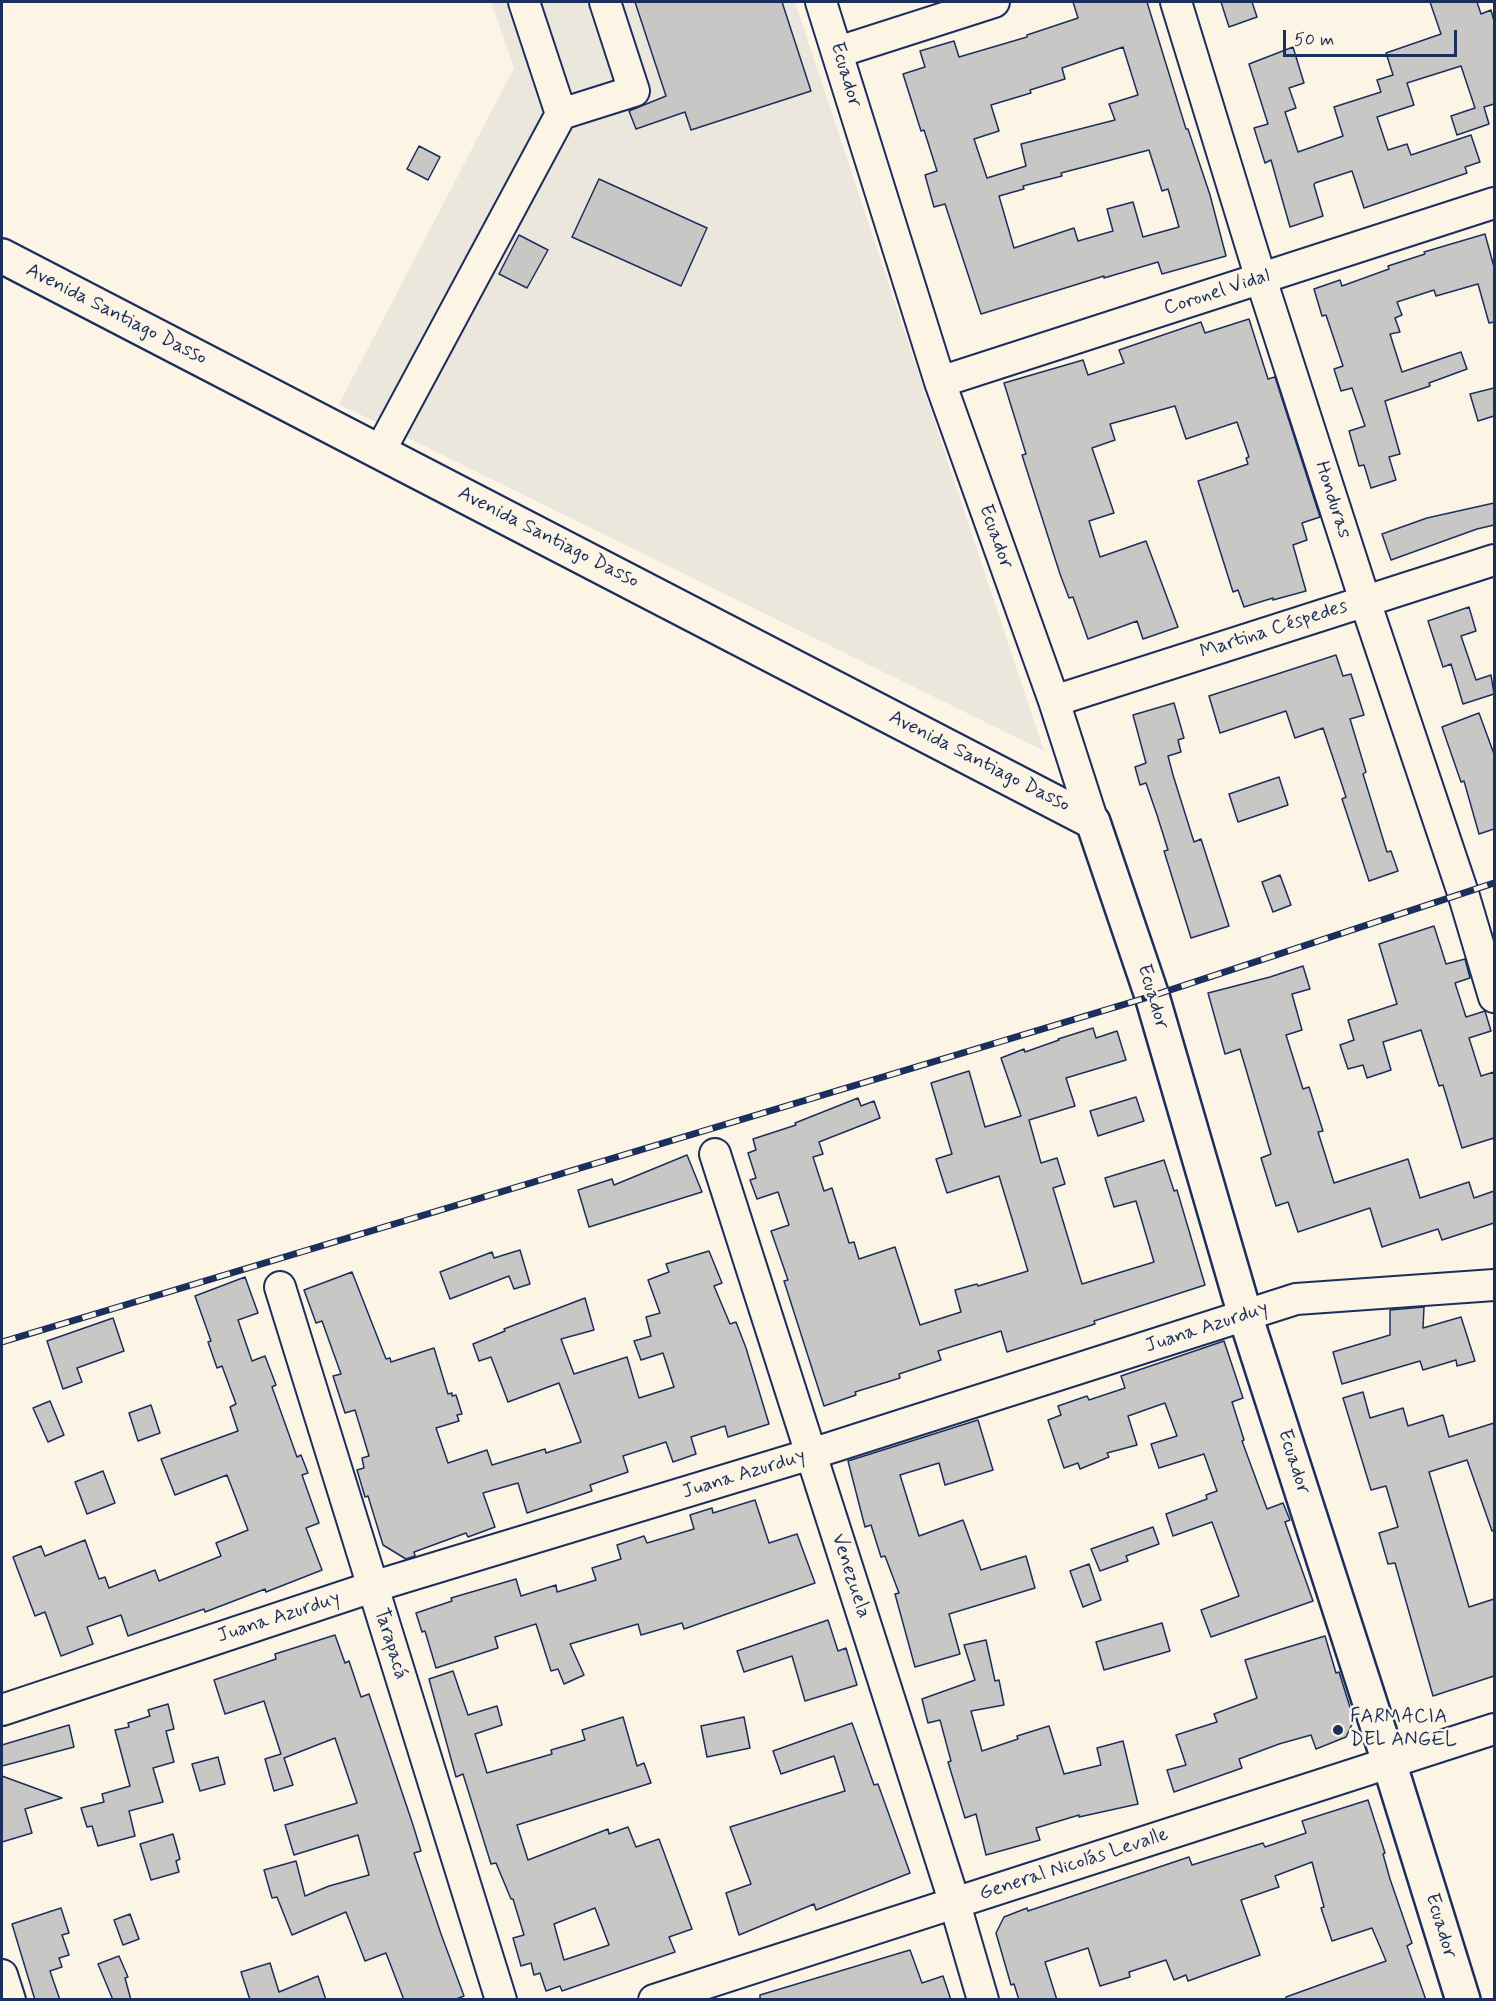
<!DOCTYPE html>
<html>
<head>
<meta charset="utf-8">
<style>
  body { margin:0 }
  #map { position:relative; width:1496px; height:2001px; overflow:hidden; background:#fcf5e5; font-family:Mynerve,sans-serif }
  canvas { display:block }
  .frame { position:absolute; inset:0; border:3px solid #1b2f5e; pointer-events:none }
  .scale { position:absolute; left:1283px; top:30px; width:174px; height:27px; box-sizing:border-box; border:3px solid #1b2f5e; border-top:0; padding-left:8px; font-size:18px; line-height:21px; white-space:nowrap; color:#1b2f5e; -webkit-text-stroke:4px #fcf5e5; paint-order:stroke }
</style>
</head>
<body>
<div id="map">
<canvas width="1496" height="2001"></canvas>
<div class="frame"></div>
<div class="scale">50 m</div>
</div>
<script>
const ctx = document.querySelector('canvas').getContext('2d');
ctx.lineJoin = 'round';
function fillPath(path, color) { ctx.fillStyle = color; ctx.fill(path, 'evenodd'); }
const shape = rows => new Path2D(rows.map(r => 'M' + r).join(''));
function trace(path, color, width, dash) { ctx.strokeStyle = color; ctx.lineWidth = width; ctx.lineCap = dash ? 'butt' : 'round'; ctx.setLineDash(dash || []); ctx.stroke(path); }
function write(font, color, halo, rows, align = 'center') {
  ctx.font = font + ' Mynerve,sans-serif'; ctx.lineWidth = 5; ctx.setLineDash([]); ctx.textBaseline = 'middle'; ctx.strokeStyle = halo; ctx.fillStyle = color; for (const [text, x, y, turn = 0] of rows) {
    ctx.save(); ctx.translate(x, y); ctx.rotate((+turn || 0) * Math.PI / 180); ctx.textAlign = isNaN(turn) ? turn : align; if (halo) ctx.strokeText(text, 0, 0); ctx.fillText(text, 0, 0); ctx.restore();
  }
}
fillPath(shape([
  [491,2,795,2,1044,751,339,404,514,68]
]), '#ece7dc');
const building = shape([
  [635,2,782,2,811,91,691,130,685,112,636,129,629,111,666,96,635,2],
  [1073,2,1147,2,1186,129,1188,129,1210,195,1226,256,1162,274,1158,262,1104,278,1104,276,981,314,945,204,934,207,925,175,937,171,924,130,921,131,903,74,925,67,920,51,954,41,959,57,1027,37,1027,35,1078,18,1073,2],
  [1123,47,1138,95,1109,104,1115,120,1021,144,1026,166,987,178,974,139,999,131,991,105,1031,93,1030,90,1065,79,1062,68,1123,47],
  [1149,150,1162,191,1168,189,1179,227,1143,237,1133,202,1107,209,1113,231,1078,241,1074,228,1014,248,999,196,1024,189,1023,186,1062,176,1061,173,1149,150],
  [1221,2,1252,2,1257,17,1229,27,1221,2],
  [1430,2,1477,2,1481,14,1491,10,1494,21,1494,104,1484,107,1489,124,1457,135,1451,116,1475,108,1461,66,1407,83,1414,105,1377,117,1388,150,1407,144,1411,155,1471,135,1480,162,1465,167,1467,173,1364,208,1352,171,1315,183,1314,185,1323,216,1290,227,1271,160,1265,163,1254,128,1268,124,1249,64,1293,47,1304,83,1289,88,1296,108,1285,112,1298,152,1343,136,1334,107,1381,92,1377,80,1393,75,1386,53,1441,34,1430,2],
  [419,146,440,157,428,180,407,169,419,146],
  [599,179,707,228,681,286,572,237,599,179],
  [1485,234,1494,267,1494,322,1489,323,1478,284,1436,296,1434,290,1397,302,1402,315,1395,318,1400,332,1390,334,1402,372,1461,352,1467,369,1429,383,1430,386,1385,401,1400,454,1389,457,1396,480,1371,488,1364,465,1359,466,1349,431,1365,426,1352,388,1341,391,1334,369,1343,366,1326,315,1322,316,1314,289,1340,280,1342,286,1389,269,1388,266,1425,254,1424,252,1485,234],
  [519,235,548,250,527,288,499,274,519,235],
  [1249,319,1268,379,1275,377,1320,517,1302,523,1307,540,1293,545,1306,591,1273,600,1273,598,1244,607,1238,590,1233,592,1198,481,1248,464,1246,458,1249,457,1237,422,1186,439,1175,406,1110,424,1115,440,1092,448,1114,513,1089,521,1100,557,1146,541,1178,627,1143,639,1137,621,1088,639,1073,597,1069,598,1060,574,1022,455,1026,454,1004,383,1083,360,1088,375,1124,363,1119,350,1201,322,1205,333,1249,319],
  [1494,388,1494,416,1478,421,1470,394,1494,388],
  [1494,503,1494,525,1477,529,1391,560,1382,534,1427,518,1494,503],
  [1469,607,1476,631,1461,636,1476,680,1491,675,1494,694,1463,704,1451,664,1443,667,1428,621,1469,607],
  [1336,655,1343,676,1351,674,1364,715,1350,719,1366,772,1363,774,1387,852,1391,851,1398,871,1369,881,1342,799,1346,797,1323,728,1295,738,1286,711,1220,733,1209,696,1336,655],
  [1174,703,1184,738,1178,740,1181,752,1168,756,1173,775,1194,842,1201,839,1229,926,1191,938,1164,851,1168,850,1157,815,1146,783,1140,785,1135,767,1146,763,1133,715,1174,703],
  [1479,713,1494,754,1494,829,1479,834,1464,781,1461,782,1442,727,1479,713],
  [1279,777,1288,805,1238,822,1229,794,1279,777],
  [1280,875,1291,905,1273,912,1262,882,1280,875],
  [1434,926,1446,964,1465,959,1470,978,1455,983,1466,1017,1485,1011,1491,1031,1469,1038,1481,1076,1494,1072,1494,1138,1462,1148,1443,1085,1439,1086,1421,1030,1383,1042,1391,1070,1367,1078,1363,1065,1348,1069,1340,1045,1354,1040,1348,1020,1397,1004,1379,944,1434,926],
  [1303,966,1310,989,1292,994,1302,1030,1286,1035,1303,1089,1309,1087,1323,1131,1318,1132,1334,1183,1408,1159,1420,1198,1469,1182,1474,1198,1494,1191,1494,1223,1442,1240,1438,1229,1382,1247,1370,1208,1298,1232,1288,1202,1276,1206,1261,1158,1271,1154,1240,1049,1225,1054,1208,993,1270,977,1303,966],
  [1093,1028,1096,1038,1117,1031,1126,1060,1066,1078,1075,1106,1029,1120,1041,1163,1057,1158,1065,1184,1053,1188,1082,1284,1154,1262,1136,1201,1114,1207,1105,1178,1164,1160,1174,1191,1177,1190,1205,1285,1094,1321,1095,1324,1007,1352,1001,1331,938,1351,941,1360,899,1374,900,1378,855,1392,856,1395,824,1406,784,1281,788,1280,771,1231,789,1225,778,1192,757,1199,750,1180,756,1178,748,1153,756,1150,753,1139,796,1125,795,1123,858,1098,861,1106,874,1101,880,1118,819,1142,823,1154,813,1157,824,1191,832,1188,849,1243,854,1242,859,1259,895,1247,920,1325,961,1312,955,1290,977,1284,978,1286,1028,1271,999,1176,947,1193,936,1159,952,1154,931,1083,969,1071,985,1127,1021,1116,1001,1058,1024,1049,1025,1052,1059,1040,1058,1039,1093,1028],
  [1136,1097,1144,1121,1098,1136,1090,1111,1136,1097],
  [687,1155,702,1192,589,1227,578,1190,612,1179,614,1185,687,1155],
  [520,1250,530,1284,514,1289,509,1276,450,1299,440,1272,492,1252,494,1258,520,1250],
  [709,1251,722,1283,714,1286,730,1324,736,1322,746,1348,769,1424,728,1437,725,1426,691,1437,696,1454,673,1462,666,1442,623,1456,628,1472,590,1485,592,1491,527,1513,518,1483,483,1493,495,1527,468,1537,466,1533,414,1552,415,1556,406,1559,383,1545,368,1496,365,1497,357,1470,364,1468,362,1458,369,1456,355,1410,345,1413,333,1376,341,1374,322,1321,316,1323,304,1290,352,1272,386,1359,390,1358,391,1362,434,1348,448,1394,452,1393,452,1396,456,1395,462,1414,457,1415,459,1421,436,1428,448,1463,487,1450,492,1465,545,1449,546,1453,581,1442,559,1383,508,1402,491,1357,479,1361,473,1344,505,1331,504,1329,585,1298,594,1330,561,1339,574,1374,627,1357,639,1398,674,1387,663,1353,641,1360,634,1341,651,1336,646,1317,660,1313,648,1280,669,1272,666,1264,709,1251],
  [245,1277,258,1313,238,1320,252,1361,265,1356,276,1385,272,1387,297,1457,301,1455,308,1473,302,1475,319,1523,306,1528,322,1570,266,1592,265,1589,205,1612,204,1609,128,1636,121,1615,87,1627,93,1644,61,1656,45,1612,35,1616,13,1557,41,1546,45,1556,85,1540,99,1579,105,1577,109,1588,155,1570,159,1581,221,1556,216,1543,248,1530,227,1475,175,1495,161,1459,238,1431,230,1407,236,1404,222,1366,217,1368,208,1342,211,1341,195,1296,245,1277],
  [1424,1307,1423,1328,1461,1317,1475,1361,1457,1366,1456,1360,1423,1370,1420,1361,1342,1384,1333,1352,1390,1335,1390,1310,1424,1307],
  [113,1318,124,1351,77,1368,82,1382,63,1389,47,1341,113,1318],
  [1224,1341,1243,1398,1232,1402,1244,1440,1242,1441,1267,1509,1283,1503,1290,1520,1285,1522,1313,1601,1211,1637,1201,1610,1239,1596,1212,1522,1173,1536,1166,1514,1207,1499,1206,1495,1217,1491,1204,1454,1159,1468,1151,1444,1177,1436,1165,1403,1128,1416,1137,1445,1107,1453,1109,1457,1080,1469,1078,1463,1064,1468,1048,1420,1061,1415,1058,1406,1087,1396,1089,1400,1125,1388,1121,1376,1224,1341],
  [1363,1392,1370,1418,1403,1408,1408,1426,1443,1415,1449,1437,1494,1423,1494,1530,1492,1531,1467,1460,1429,1472,1469,1607,1494,1599,1494,1676,1433,1696,1395,1563,1388,1564,1379,1533,1398,1527,1386,1486,1371,1490,1343,1398,1363,1392],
  [50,1401,64,1435,48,1442,33,1408,50,1401],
  [151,1405,160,1433,138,1441,129,1413,151,1405],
  [978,1420,993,1470,945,1485,939,1463,900,1475,919,1536,963,1520,981,1570,1026,1556,1035,1588,949,1614,960,1654,915,1667,895,1594,899,1593,885,1556,881,1557,871,1525,865,1527,848,1461,978,1420],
  [103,1471,115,1503,87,1514,75,1482,103,1471],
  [755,1500,769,1543,797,1534,815,1583,684,1629,682,1623,641,1635,638,1624,570,1644,584,1675,564,1684,558,1669,551,1671,536,1624,495,1637,498,1648,436,1668,425,1631,422,1632,416,1613,452,1601,451,1598,516,1579,521,1596,556,1585,557,1592,596,1580,592,1568,621,1559,617,1545,644,1536,647,1543,694,1529,690,1515,712,1508,713,1513,755,1500],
  [1153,1527,1159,1544,1126,1556,1128,1561,1100,1571,1091,1549,1153,1527],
  [1089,1564,1101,1600,1083,1607,1070,1571,1089,1564],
  [828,1620,838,1651,846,1648,857,1685,805,1701,792,1656,744,1672,737,1651,828,1620],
  [1162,1623,1170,1651,1104,1670,1096,1642,1162,1623],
  [335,1635,345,1663,349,1661,361,1697,369,1694,413,1825,421,1851,414,1853,441,1934,464,1996,454,2000,404,2000,386,1953,365,1961,346,1912,292,1935,277,1897,272,1898,264,1870,296,1861,305,1896,329,1886,369,1875,358,1835,294,1855,285,1825,357,1803,335,1738,284,1758,293,1785,274,1791,265,1759,281,1754,264,1701,225,1714,214,1680,276,1659,275,1654,335,1635],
  [1325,1636,1336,1673,1339,1672,1354,1720,1346,1737,1316,1749,1311,1735,1279,1744,1239,1759,1242,1768,1174,1792,1167,1770,1186,1765,1176,1735,1217,1722,1214,1714,1257,1698,1245,1660,1325,1636],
  [986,1640,995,1681,999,1680,1004,1705,971,1711,982,1751,1018,1739,1017,1736,1049,1726,1064,1774,1101,1765,1097,1748,1123,1741,1138,1804,1079,1817,1079,1815,1036,1828,1040,1840,986,1855,976,1814,965,1818,948,1762,951,1761,940,1720,928,1723,922,1699,975,1680,964,1645,986,1640],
  [453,1671,468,1715,497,1706,502,1725,475,1734,487,1773,552,1754,551,1750,585,1740,582,1730,623,1717,637,1766,644,1763,651,1783,517,1825,528,1860,608,1829,609,1834,628,1827,636,1847,659,1839,692,1929,669,1937,675,1952,562,1991,560,1986,546,1991,540,1973,534,1975,531,1963,521,1966,513,1938,524,1935,513,1899,511,1899,496,1863,491,1864,463,1774,456,1777,429,1679,453,1671],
  [595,1908,609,1945,564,1960,554,1924,595,1908],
  [168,1704,174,1729,166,1731,174,1762,153,1768,163,1802,129,1811,135,1836,98,1846,92,1826,87,1827,81,1808,104,1802,102,1794,130,1786,115,1730,129,1727,128,1723,150,1716,148,1710,168,1704],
  [744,1717,750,1748,707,1757,701,1726,744,1717],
  [852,1723,874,1785,878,1784,910,1873,816,1910,814,1904,739,1935,726,1893,751,1884,730,1827,845,1791,834,1756,781,1774,773,1751,852,1723],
  [69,1725,74,1747,2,1766,2,1745,69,1725],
  [218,1757,225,1784,200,1791,192,1764,218,1757],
  [2,1776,62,1798,25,1809,32,1833,2,1842,2,1776],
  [1368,1800,1385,1853,1383,1854,1390,1879,1412,1943,1407,1946,1426,2000,1286,2000,1286,1997,1386,1961,1372,1928,1332,1941,1321,1908,1324,1907,1312,1862,1275,1876,1279,1887,1241,1900,1260,1955,1188,1981,1186,1975,1174,1980,1166,1960,1129,1972,1130,1977,1100,1986,1088,1948,1045,1962,1057,2000,1019,2000,1014,1984,1011,1985,996,1933,1004,1917,1027,1908,1028,1911,1189,1857,1192,1865,1263,1843,1265,1847,1306,1833,1302,1821,1368,1800],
  [173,1834,180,1859,176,1861,179,1872,151,1880,140,1844,173,1834],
  [61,1908,69,1933,62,1935,69,1955,59,1958,62,1967,50,1971,60,2000,35,2000,12,1924,61,1908],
  [130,1914,139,1939,123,1945,114,1920,130,1914],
  [910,1950,922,1983,943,1976,951,2000,760,2000,760,1995,910,1950],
  [119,1956,128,1977,125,1978,131,2000,113,2000,98,1964,119,1956],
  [270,1963,279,1992,318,1976,326,2000,250,2000,241,1972,270,1963]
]);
fillPath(building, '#c8c7c6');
trace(building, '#1b2f5e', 1.5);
const minor = shape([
  [524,2,561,114],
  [821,2,940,382,1054,701,1093,822],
  [1176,2,1261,279,1365,601,1463,893,1494,997],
  [838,52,994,2],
  [940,382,1494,203],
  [380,451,561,114,634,91,605,2],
  [1054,701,1494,560],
  [715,1154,955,1904,983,2000],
  [280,1287,501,2000],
  [2,1710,372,1587,811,1454,1296,1299,1494,1285],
  [2,1975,10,2000],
  [654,2000,1494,1729]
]);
const major = shape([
  [2,256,1093,822,1152,996,1245,1315,1389,1762,1463,2000]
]);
trace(minor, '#1b2f5e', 34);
trace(major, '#1b2f5e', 38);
trace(minor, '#fcf5e5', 30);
trace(major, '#fcf5e5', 33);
const rail = shape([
  [2,1342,1152,996,1494,883]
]);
trace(rail, '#1b2f5e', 7);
trace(rail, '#fcf5e5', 4.5, [14]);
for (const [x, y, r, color] of [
  [1338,1730,6,"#1b2f5e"]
]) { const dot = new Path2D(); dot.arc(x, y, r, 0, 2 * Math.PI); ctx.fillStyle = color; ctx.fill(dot); trace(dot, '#fcf5e5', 2); }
write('20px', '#1b2f5e', '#fcf5e5', [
  ["Ecuador",845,75,73],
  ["Coronel Vidal",1217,293,-18],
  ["Avenida Santiago Dasso",116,315,27],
  ["Honduras",1332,500,72],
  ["Ecuador",995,537,70],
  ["Avenida Santiago Dasso",548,538,27],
  ["Martina Céspedes",1274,630,-18],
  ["Avenida Santiago Dasso",979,762,27],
  ["Ecuador",1152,997,73],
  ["Juana Azurduy",1207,1328,-18],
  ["Ecuador",1293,1462,72],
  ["Juana Azurduy",744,1475,-17],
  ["Venezuela",850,1576,72],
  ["Juana Azurduy",279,1618,-18],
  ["Tarapacá",390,1644,73],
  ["General Nicolás Levalle",1074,1865,-18],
  ["Ecuador",1440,1926,73]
]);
write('20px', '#1b2f5e', '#fcf5e5', [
  ["FARMACIA",1350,1718],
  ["DEL ANGEL",1350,1741]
], 'left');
</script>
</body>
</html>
